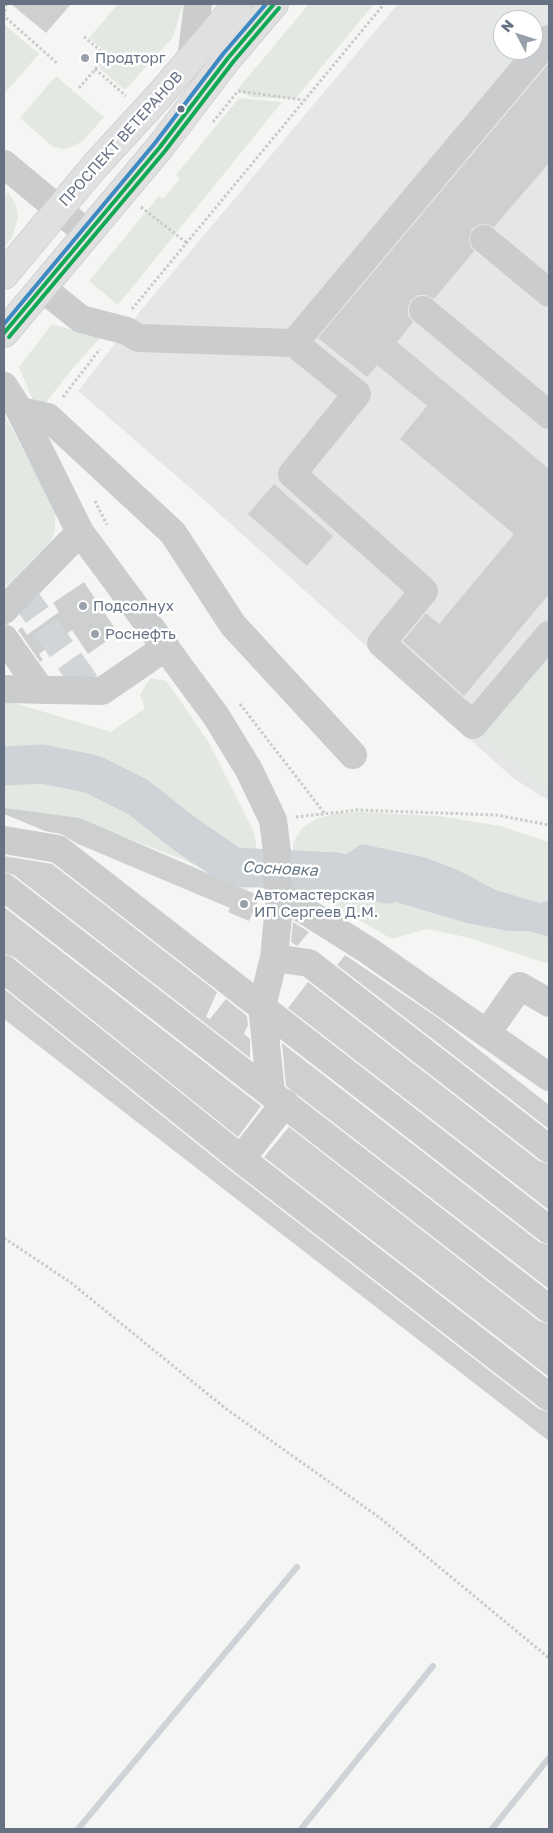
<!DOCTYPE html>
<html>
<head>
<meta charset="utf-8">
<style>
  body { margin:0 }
  #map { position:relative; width:553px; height:1833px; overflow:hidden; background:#f5f6f4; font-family:"Golos Text",sans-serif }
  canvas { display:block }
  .frame { position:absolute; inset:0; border:5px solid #667284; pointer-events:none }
  .north { position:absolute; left:493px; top:10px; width:50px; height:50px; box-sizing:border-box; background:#fff; border:1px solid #c2c7ce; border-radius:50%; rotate:310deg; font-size:14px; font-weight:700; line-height:20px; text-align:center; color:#667284 }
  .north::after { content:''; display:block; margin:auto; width:18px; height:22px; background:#98a0ab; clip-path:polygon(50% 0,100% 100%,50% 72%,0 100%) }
</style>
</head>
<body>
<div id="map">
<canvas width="553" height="1833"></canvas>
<div class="frame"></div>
<div class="north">N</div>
</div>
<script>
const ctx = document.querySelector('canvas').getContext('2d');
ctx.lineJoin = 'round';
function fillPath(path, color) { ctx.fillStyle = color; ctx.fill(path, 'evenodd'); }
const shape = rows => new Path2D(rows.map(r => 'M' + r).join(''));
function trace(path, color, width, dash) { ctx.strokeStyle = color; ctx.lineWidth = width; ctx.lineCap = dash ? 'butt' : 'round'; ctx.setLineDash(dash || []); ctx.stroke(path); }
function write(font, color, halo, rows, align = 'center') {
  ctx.font = font + ' "Golos Text",sans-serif'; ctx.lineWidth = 5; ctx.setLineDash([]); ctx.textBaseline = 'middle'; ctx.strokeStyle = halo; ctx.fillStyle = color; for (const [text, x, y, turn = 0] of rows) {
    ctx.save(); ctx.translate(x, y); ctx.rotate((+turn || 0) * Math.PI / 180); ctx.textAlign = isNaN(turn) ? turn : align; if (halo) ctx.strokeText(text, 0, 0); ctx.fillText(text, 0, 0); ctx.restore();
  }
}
fillPath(shape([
  [398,4,549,4,549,801,513,778,203,499,78,391,142,309],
  [503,20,533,20,533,50,503,50]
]), '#e5e7e7');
fillPath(shape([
  [118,4,183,4,173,37,125,90,100,69,111,56,89,38],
  [309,4,374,4,295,99,251,97,237,90],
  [4,24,39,54,4,94],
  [56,76,104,117,84,140,74,146,64,149,53,147,20,118],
  [239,98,282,102,118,305,89,281,159,196,163,199,180,179,176,175],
  [8,192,16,205,18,217,12,238,4,247,4,200],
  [52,324,100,338,72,369,38,413,19,367],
  [4,414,55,510,55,529,51,541,7,586,4,583],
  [549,656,549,791,483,737],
  [150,678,166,681,184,706,209,743,254,832,258,858,247,890,182,859,74,818,4,808,4,700,111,732,145,708,140,695],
  [362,812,439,816,500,826,549,842,549,920,540,903,496,890,456,869,424,857,362,844,352,889,466,923,507,931,529,930,549,937,549,964,466,937,427,929,392,939,301,887,294,878,293,843,303,827,318,818,340,813]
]), '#e3e8e2');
fillPath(shape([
  [362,844,424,857,456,869,496,890,540,903,549,900,549,937,529,931,507,931,466,923,352,889,336,872,340,858]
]), '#cdd3d7');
trace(shape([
  [78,1829,297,1567],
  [301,1829,433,1666],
  [492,1829,549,1758]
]), '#cdd3d7', 6);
trace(shape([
  [4,766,42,764,92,774,138,797,185,834,233,867,336,872,387,884]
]), '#cdd3d7', 39);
fillPath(shape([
  [11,4,71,4,46,33],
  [549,63,549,163,494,227,486,224,478,225,472,229,469,237,470,245,474,251,434,299,425,295,418,295,411,300,408,307,408,315,413,322,397,342,549,469,549,594,464,696,403,641,426,613,439,624,514,534,400,439,427,406,377,365,367,377,318,338],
  [274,484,333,536,307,566,248,514],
  [84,582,118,633,88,654,72,630,39,654,43,660,40,662,18,630,22,627,27,635,59,612,53,603],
  [5,808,80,818,260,896,249,921,228,912,230,908,78,844,61,834,45,831,4,814],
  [4,856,52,864,217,992,206,1017,210,1019,226,999,247,1016,248,1025,244,1034,250,1039,250,1058,14,875,4,872],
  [4,907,261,1106,238,1137,14,957,4,954],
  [293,922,309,932,297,946,291,942],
  [345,955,441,1020,549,1105,549,1129,337,965],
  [308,982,539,1161,549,1164,549,1210,288,1008],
  [4,989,231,1171,539,1409,549,1412,549,1441,4,1019],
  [282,1043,539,1242,549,1245,549,1289,286,1086],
  [289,1127,539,1321,549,1324,549,1377,264,1157]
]), '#ced0d0');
trace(shape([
  [21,592,91,691]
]), '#d1d5d8', 28, [28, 14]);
const major = shape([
  [4,275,94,167,159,96,238,4],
  [4,333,160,147,228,58,274,4]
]);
trace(major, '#d1d2d2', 30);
trace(shape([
  [6,4,4,16,58,64],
  [95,69,126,96],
  [79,88,107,56,82,35],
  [213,122,238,91,303,100],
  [141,207,187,243],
  [132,309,384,4],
  [63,397,100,349],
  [95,501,107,525],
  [240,704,325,814],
  [296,817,358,810,496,815,549,825],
  [4,1238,70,1282,225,1408,380,1518,549,1658]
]), '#c9caca', 3, [2.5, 2.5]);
trace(shape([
  [191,59,198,4],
  [4,164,88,234],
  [484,239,549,293],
  [42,288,81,319,127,331,138,338,294,343,549,39],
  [423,310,549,415],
  [294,343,357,394,292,474,424,591,381,643,473,725,549,635],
  [4,386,20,411,80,532,216,716,249,770,273,820,277,852,277,882,280,895,274,958,262,1006,271,1092],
  [20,411,48,417,173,533,233,625,353,755],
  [4,610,80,532],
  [4,638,41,690],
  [4,689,102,691,166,647],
  [4,840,58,849,549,1230],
  [4,887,549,1309],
  [280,895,369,951,549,1077],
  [274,958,309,963,549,1149],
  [4,969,241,1159,549,1397],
  [487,1033,520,986,549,1003],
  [241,1159,285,1103]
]), '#cbccce', 28);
trace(major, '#e0e0e0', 28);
trace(shape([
  [4,333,160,147,228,58,274,4]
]), '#10a855', 4);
trace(shape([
  [9,337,165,151,233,62,279,8]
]), '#10a855', 4);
trace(shape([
  [4,324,155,143,223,54,266,4]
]), '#3d8ac2', 4);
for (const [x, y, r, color] of [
  [85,58,5,"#98a0ab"],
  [181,109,4.5,"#667284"],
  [83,606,5,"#98a0ab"],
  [95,634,5,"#98a0ab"],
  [244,904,5,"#98a0ab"]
]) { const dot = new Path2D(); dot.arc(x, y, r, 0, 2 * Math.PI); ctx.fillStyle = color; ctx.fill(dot); trace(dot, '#fff', 2); }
write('15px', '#667284', '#fff', [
  ["Продторг",95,58],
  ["Подсолнух",93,606],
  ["Роснефть",105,634],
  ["Автомастерская",254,895],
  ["ИП Сергеев Д.М.",254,912]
], 'left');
write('15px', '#667284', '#fff', [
  ["ПРОСПЕКТ ВЕТЕРАНОВ",121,139,-48]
]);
write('italic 16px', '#677987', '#fff', [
  ["Сосновка",280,869,3]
]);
</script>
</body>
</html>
